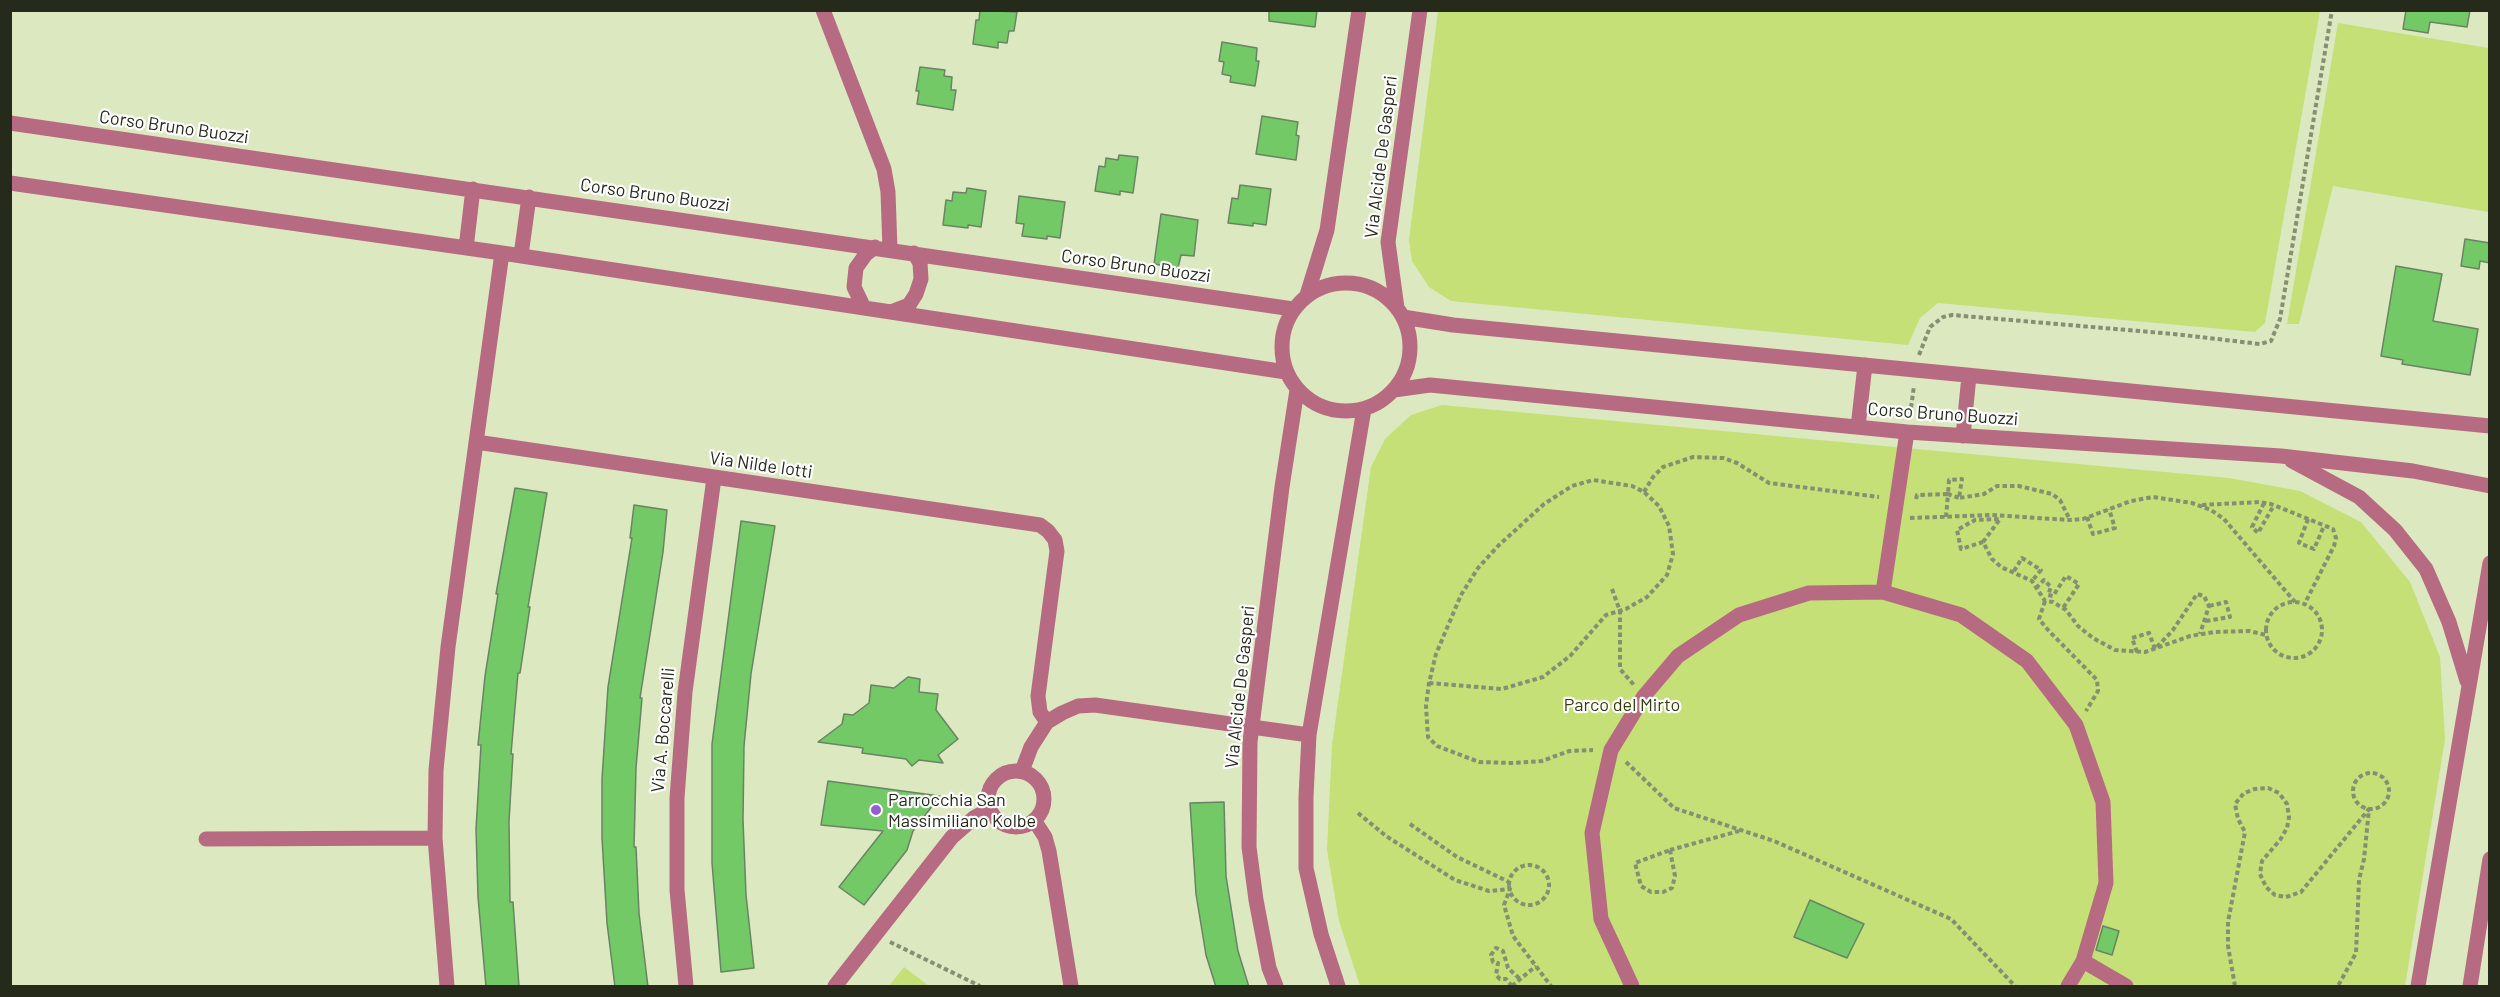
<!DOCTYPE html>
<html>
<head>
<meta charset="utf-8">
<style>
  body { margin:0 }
  #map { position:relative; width:2500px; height:997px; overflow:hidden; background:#dce8bf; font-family:Barlow,sans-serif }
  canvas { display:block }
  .frame { position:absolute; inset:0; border:12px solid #262a1b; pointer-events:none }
</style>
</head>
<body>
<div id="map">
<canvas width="2500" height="997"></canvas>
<div class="frame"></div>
</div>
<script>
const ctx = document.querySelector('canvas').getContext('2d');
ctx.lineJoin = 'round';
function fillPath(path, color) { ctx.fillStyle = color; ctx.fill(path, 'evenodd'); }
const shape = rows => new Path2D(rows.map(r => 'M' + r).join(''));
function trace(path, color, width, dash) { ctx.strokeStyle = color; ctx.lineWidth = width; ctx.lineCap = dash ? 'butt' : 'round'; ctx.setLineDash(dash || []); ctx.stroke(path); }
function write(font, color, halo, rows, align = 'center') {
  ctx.font = font + ' Barlow,sans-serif'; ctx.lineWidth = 4.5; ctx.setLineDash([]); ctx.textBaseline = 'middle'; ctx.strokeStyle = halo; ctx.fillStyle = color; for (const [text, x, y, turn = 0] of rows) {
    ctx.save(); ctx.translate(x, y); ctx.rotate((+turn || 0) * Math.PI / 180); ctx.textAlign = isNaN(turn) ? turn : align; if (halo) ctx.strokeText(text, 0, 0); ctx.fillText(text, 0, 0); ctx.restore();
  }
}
fillPath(shape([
  [1438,11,2320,11,2265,323,2255,332,1938,303,1920,318,1908,345,1451,301,1429,287,1412,261,1409,240],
  [2338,23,2489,48,2489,212,2333,186,2299,324,2287,324],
  [1442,405,2229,478,2300,491,2361,522,2410,582,2440,657,2445,739,2405,986,1360,986,1339,921,1327,850,1332,745,1371,467,1385,439,1411,415],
  [904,967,929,986,889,986]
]), '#c4e076');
const building = shape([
  [980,10,1017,12,1014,31,1009,31,1007,43,998,42,998,48,973,44,976,20,979,20,980,10],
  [1269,10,1317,10,1315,27,1269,21,1269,10],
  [2406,10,2470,10,2467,27,2430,22,2428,33,2403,29,2406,10],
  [1222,42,1257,48,1256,61,1259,61,1255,86,1230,82,1231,76,1222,74,1224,62,1219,61,1222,42],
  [920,67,945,70,944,76,952,77,951,90,956,90,953,110,917,104,919,91,916,91,920,67],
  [1262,116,1298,122,1296,135,1299,136,1296,160,1256,154,1262,116],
  [1119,155,1138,157,1133,193,1120,191,1120,195,1095,191,1099,166,1105,167,1106,158,1118,160,1119,155],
  [1240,185,1271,189,1266,225,1253,223,1253,226,1228,223,1232,198,1238,199,1240,185],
  [967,188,986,191,981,227,968,225,968,228,943,225,946,200,952,201,953,192,966,193,967,188],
  [1019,196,1065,202,1060,238,1047,236,1047,239,1022,236,1024,224,1016,223,1019,196],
  [1161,214,1198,220,1194,256,1181,255,1178,268,1154,264,1161,214],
  [2465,239,2490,243,2490,263,2480,261,2479,269,2461,266,2465,239],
  [2396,266,2442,274,2433,321,2478,329,2470,375,2402,364,2403,360,2381,356,2396,266],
  [515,488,547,493,528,607,530,607,520,673,518,673,511,754,513,754,509,821,510,902,513,902,519,987,486,987,478,897,476,829,481,745,478,745,485,676,498,594,496,594,515,488],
  [634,505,667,510,663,552,640,698,642,698,636,768,634,847,636,847,639,913,648,987,615,987,607,923,602,838,602,779,608,687,632,538,630,538,634,505],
  [741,521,775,526,751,674,744,746,743,820,746,895,754,968,721,972,712,863,712,744,741,521],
  [908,677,920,679,919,692,938,694,936,710,958,739,938,755,943,763,919,760,912,766,906,759,862,753,863,748,818,742,842,724,844,714,853,715,869,703,871,685,894,688,908,677],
  [828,781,940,796,913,831,907,850,864,905,839,887,883,831,821,825,828,781],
  [1224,802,1226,876,1238,951,1249,987,1216,987,1206,955,1196,894,1190,803,1224,802],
  [1810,900,1864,924,1847,958,1794,937,1810,900],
  [2103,926,2119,931,2112,955,2096,950,2103,926]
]);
fillPath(building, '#72c965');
trace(building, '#698465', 1.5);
trace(shape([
  [1919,355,1930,327,1943,317,1952,315,2174,334,2260,344,2271,341,2280,319,2332,10],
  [1910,415,1914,386],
  [1644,492,1653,477,1663,467,1693,457,1723,458,1737,463,1769,483,1879,497],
  [1916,499,1917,495,1948,494,1949,480,1962,479,1959,498,1984,494,1997,486,2019,486,2052,494,2060,500,2070,520],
  [2264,503,2252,527,2258,533,2274,505],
  [2202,505,2259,502,2271,504,2333,529,2336,538,2334,546,2305,603],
  [1946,517,1948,494,1959,498],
  [2087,517,2093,534,2115,528,2109,509],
  [1910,518,1992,515,2070,520,2083,519,2131,501,2153,497,2192,503,2211,510,2224,519,2295,602],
  [2308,519,2299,543,2314,549,2324,526],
  [1983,542,2000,519,1975,520,1957,530,1961,549,1983,542,1992,559,2001,567,2032,581,2045,601,2053,602,2066,610,2078,626,2093,638,2115,650,2145,652,2190,636,2214,632,2249,631,2266,635],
  [2014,571,2022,558,2041,570,2032,581],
  [2036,588,2044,580,2051,587,2048,595,2053,596,2066,576,2079,584,2063,608],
  [1612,589,1620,611,1620,669,1634,685],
  [2045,601,2039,619,2049,631,2097,680,2098,691,2086,711],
  '2266 630a28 28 0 1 1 56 0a28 28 0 1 1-56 0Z',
  [2206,621,2230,617,2226,602,2209,606],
  [2137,652,2132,638,2149,633,2155,649,2173,630,2197,594,2204,596,2209,606,2200,634],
  [1429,683,1502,689,1543,677,1570,656,1606,615,1626,609,1647,597,1667,575,1673,554,1669,526,1659,506,1644,492,1632,486,1593,480,1572,486,1544,504,1498,546,1478,568,1461,595,1436,654,1429,683,1426,706,1428,737,1437,746,1479,762,1512,763,1542,761,1569,751,1593,750],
  [1626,762,1674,808,1774,841,1951,919,2015,986],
  '2353 791a18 18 0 1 1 36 0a18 18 0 1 1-36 0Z',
  [1358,813,1386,836,1455,880,1489,891,1510,889,1504,905,1513,936,1551,986],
  [1410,824,1457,857,1509,882],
  [1670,850,1675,876,1672,888,1663,892,1651,892,1641,886,1635,863,1670,850],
  [1670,850,1739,831],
  '1509 885a20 20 0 1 1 40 0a20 20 0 1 1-40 0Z',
  [890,942,980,986],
  [1512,986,1506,979,1500,979,1496,975,1498,963,1493,962,1491,955,1496,948,1503,951,1508,968,1521,980],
  [1512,986,1536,966],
  [2235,986,2228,946,2228,922,2245,832,2238,819,2235,804,2244,793,2255,789,2268,788,2279,793,2287,804,2289,817,2287,828,2280,840,2262,861,2260,874,2266,887,2275,895,2286,897,2301,892,2369,809,2364,859,2359,880,2356,953,2338,986]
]), '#878f72', 4, [4.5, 3]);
trace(shape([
  [823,10,884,169,888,192,890,249],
  [10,123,1293,309],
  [10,183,502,253,1286,372],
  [466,248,473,189],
  [521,255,529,197],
  '1282 347a64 64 0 1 1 128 0a64 64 0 1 1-128 0Z',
  [1307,295,1327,230,1359,10],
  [864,308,854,287,856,268,866,254,875,247],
  [1397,308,1388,242,1420,10],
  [891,312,909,305,916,294,921,279,920,263,914,253],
  [1403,317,1453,325,2490,426],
  [1394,390,1430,385,1907,432,2281,456,2413,471,2490,486],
  [1858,427,1865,365],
  [1963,436,1969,376],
  [476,442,1040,525,1048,531,1055,540,1057,551,1038,696,1040,712,1047,722],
  [2292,461,2359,497,2395,530,2426,569,2449,622,2467,681],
  [1883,592,1907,432],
  [1022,771,1031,747,1047,722,1062,713,1078,706,1095,705,1309,735],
  '988 799a28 28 0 1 1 56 0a28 28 0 1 1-56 0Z',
  [1034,820,1045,837,1049,851,1071,986],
  [206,839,435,838],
  [2083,961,2126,986],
  [447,986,435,838,436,770,448,647,502,253],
  [686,986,677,890,677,798,685,692,714,478],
  [835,986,952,837,975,817,990,809],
  [1276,986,1269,968,1256,900,1249,847,1250,742,1282,487,1297,390],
  [1338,986,1321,934,1306,868,1306,797,1309,735,1364,409],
  [1632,986,1601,919,1592,833,1611,750,1644,696,1678,656,1739,615,1809,593,1883,592,1961,615,2027,661,2076,725,2103,802,2106,883,2083,961,2068,986],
  [2418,986,2490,563],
  [2470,986,2490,859]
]), '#b76b82', 15);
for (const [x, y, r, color] of [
  [876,810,6,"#935fd7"]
]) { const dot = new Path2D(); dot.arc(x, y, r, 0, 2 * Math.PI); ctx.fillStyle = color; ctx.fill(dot); trace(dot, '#fff', 2); }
write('18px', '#262a1b', '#fff', [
  ["Corso Bruno Buozzi",174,127,8],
  ["Via Alcide De Gasperi",1381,157,-83],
  ["Corso Bruno Buozzi",655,195,8],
  ["Corso Bruno Buozzi",1136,266,8],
  ["Corso Bruno Buozzi",1943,414,4],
  ["Via Nilde Iotti",761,465,8],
  ["Via Alcide De Gasperi",1240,687,-84],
  ["Via A. Boccarelli",663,730,-85]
]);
write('18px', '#333e08', '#fff', [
  ["Parco del Mirto",1622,705]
]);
write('18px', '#262a1b', '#fff', [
  ["Parrocchia San",888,800],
  ["Massimiliano Kolbe",888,821]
], 'left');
</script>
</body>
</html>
